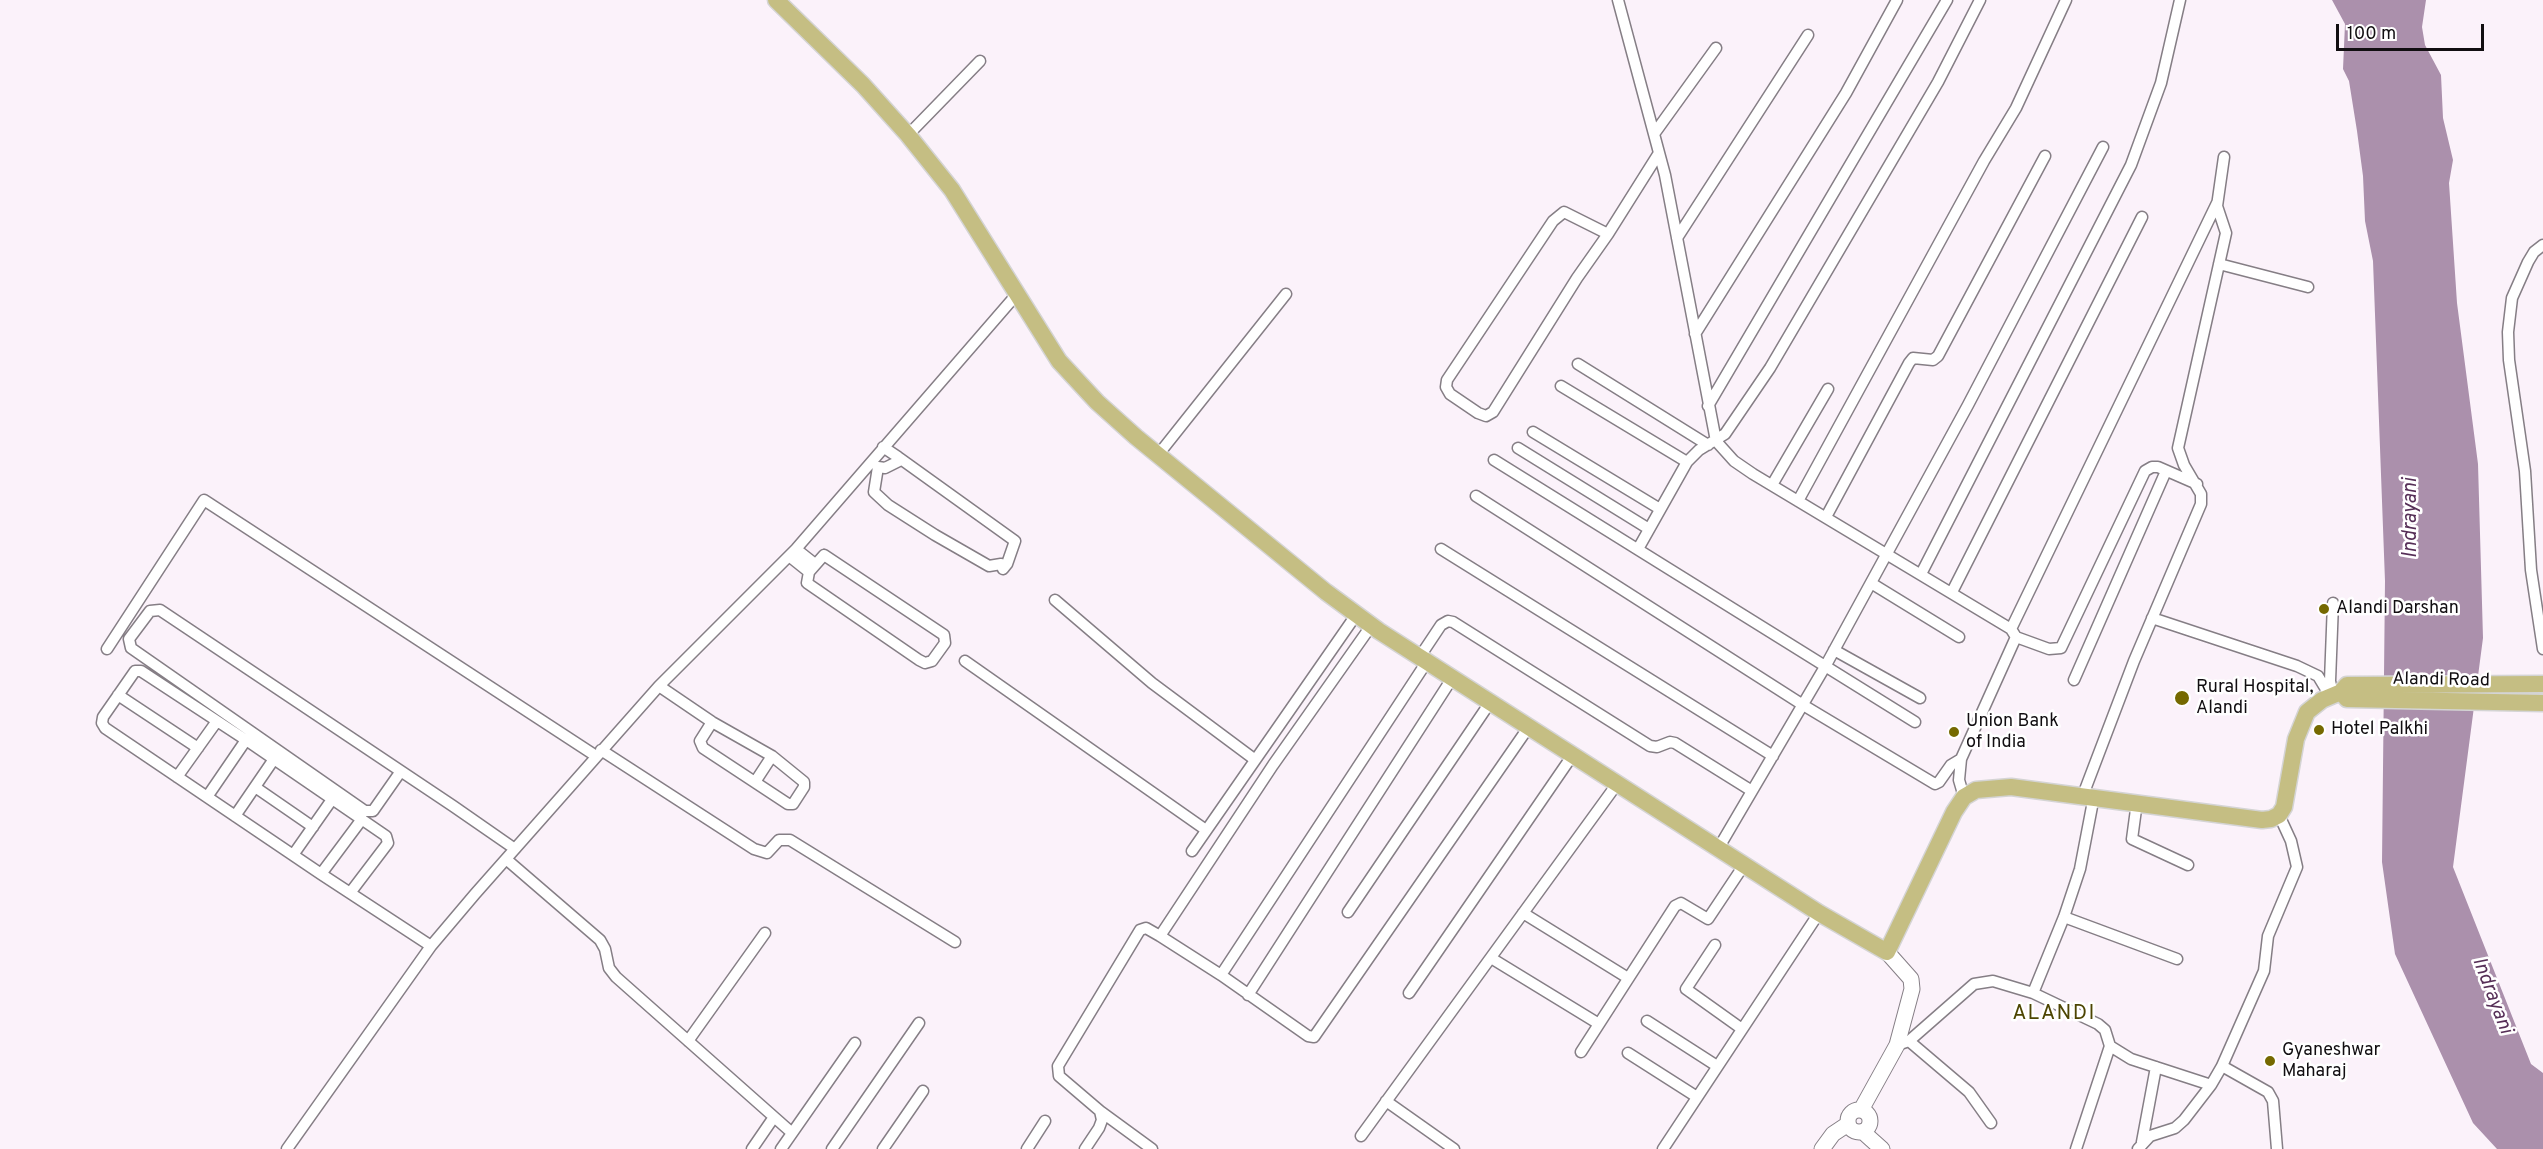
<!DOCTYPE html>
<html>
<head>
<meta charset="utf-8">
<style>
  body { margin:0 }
  #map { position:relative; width:2543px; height:1149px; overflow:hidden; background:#fbf2fa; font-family:Overpass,sans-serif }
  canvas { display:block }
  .scale { position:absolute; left:2336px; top:24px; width:148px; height:27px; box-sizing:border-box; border:3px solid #110e11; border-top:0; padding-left:8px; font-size:18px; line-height:21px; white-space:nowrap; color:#110e11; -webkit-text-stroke:4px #fff; paint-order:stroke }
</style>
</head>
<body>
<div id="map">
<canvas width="2543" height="1149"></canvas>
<div class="scale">100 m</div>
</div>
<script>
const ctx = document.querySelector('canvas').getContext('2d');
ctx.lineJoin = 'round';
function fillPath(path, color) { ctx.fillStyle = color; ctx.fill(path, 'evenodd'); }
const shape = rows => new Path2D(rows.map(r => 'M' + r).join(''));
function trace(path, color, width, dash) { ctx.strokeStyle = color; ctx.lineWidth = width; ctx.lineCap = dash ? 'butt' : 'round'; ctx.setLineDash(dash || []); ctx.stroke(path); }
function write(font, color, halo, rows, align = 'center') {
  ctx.font = font + ' Overpass,sans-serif'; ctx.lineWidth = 5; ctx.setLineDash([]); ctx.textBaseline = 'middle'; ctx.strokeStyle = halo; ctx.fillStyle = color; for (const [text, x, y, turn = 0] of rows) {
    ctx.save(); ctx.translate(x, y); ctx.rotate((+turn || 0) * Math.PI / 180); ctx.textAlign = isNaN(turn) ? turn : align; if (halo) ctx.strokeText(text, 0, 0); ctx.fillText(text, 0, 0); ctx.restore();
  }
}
fillPath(shape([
  [2332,0,2426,0,2422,27,2425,45,2441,75,2443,118,2453,160,2449,183,2457,303,2478,464,2483,638,2453,867,2531,1064,2543,1073,2543,1149,2497,1149,2473,1123,2395,954,2382,862,2385,581,2373,261,2365,221,2363,176,2357,131,2349,81,2343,69,2345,24]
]), '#ab90ac');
const minor = shape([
  [1618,0,1665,175,1716,441,1734,461,1753,474,2011,629,2016,637,1961,759,1959,780,1964,797],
  [1654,134,1716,48],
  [908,135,980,61],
  [1608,234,1564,212,1553,221,1447,380,1446,387,1450,394,1478,413,1486,416,1493,412,1577,278,1608,234,1659,153],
  [1677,238,1808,35],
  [2543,245,2534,252,2528,262,2512,298,2508,332,2509,360,2525,471,2531,570,2543,649],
  [2219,264,2308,287],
  [1695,334,1846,93,1897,0],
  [1578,364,1708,445],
  [1561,386,1687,462],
  [1708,406,1947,0],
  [1533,432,1660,509],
  [883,447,898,457,1015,541,1007,564,1003,569,1001,564,989,566,935,535,888,505,874,492,878,467,885,468,901,460],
  [1518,448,1649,529],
  [1158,455,1286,294],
  [1494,460,1915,722],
  [1772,485,1828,389],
  [1476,496,1803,705,1935,784,1939,782,1951,765,1961,759],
  [1798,501,1984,161,2016,108,2066,0],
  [1826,517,1909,363,1913,358,1933,360,1938,356,2045,156],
  [796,549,815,564],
  [1441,549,1773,756],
  [1638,549,1687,462,1699,450,1725,434,1770,368,1938,82,1980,0],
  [824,555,944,635,945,643,932,661,925,663,919,660,807,583,809,572,824,555],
  [789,556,809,572],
  [1921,574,2131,165,2161,83,2180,0],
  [1871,583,1959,637],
  [1952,592,2142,217],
  [1055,600,1152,683,1254,759],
  [2152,618,2297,666,2318,676,2330,696],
  [2011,629,2217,203],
  [2016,637,2049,649,2061,648,2145,471,2152,467,2158,467,2197,484],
  [107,649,204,500,596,756],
  [1834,650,1920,698],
  [1419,658,1441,625,1448,621,1453,622,1650,746,1657,747,1670,742,1675,743,1752,791],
  [965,661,1206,830],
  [2074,680,2166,471],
  [659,686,712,722,772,756,804,782,804,787,793,804,788,804,703,748,700,741,712,722],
  [118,695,198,748],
  [2333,695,2330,681,2333,603],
  [601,750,754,849,767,853,779,840,790,840,955,942],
  [401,771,373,811,365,811,131,648,129,639,150,611,160,610,453,806,515,849],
  [177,777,217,721],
  [755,782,772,756],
  [255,787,313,827],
  [2083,795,2134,661,2201,504,2201,494,2184,465,2178,448,2226,233,2217,206,2224,157],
  [2094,796,2080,869,2064,917,2033,993,2098,1024,2105,1030,2110,1046,2131,1059,2211,1085,2222,1066],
  [207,797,246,740],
  [2137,802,2132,839,2188,865],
  [235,816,274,759],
  [1718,849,1826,665,1968,405,2103,147],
  [1192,851,1356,615],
  [293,855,333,798],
  [506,859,600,940,605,949,609,968,616,977,791,1132],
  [321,874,362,819],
  [350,893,388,843,386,836,246,740,141,671,135,671,103,717,102,723,105,728,321,874,431,946],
  [1348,912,1489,704],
  [1523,913,1628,978],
  [2064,917,2177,959],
  [1160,936,1273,765,1371,626],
  [1715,945,1686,989,1742,1029],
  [1491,958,1599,1024],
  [1221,975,1426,663],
  [1409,993,1572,756],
  [1248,995,1451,680],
  [1647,1021,1717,1066],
  [688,1041,765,933],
  [1909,1041,1969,1092,1991,1123],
  [1897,1045,1909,1041,1974,984,1993,981,2033,993],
  [1581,1052,1675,906,1681,903,1708,919,1744,865],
  [1628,1053,1697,1097],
  [1386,1101,1454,1149],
  [1100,1111,1152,1149],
  [1361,1136,1617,784],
  [2142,1142,2156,1067],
  [287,1149,431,946,475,894,659,686,796,549,1017,294],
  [752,1149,774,1117],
  [781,1149,855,1043],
  [832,1149,919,1023],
  [883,1149,923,1091],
  [1027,1149,1045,1121],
  [1085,1149,1099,1128,1102,1120,1100,1111,1059,1076,1058,1066,1140,930,1146,928,1160,936,1221,975,1308,1036,1314,1037,1528,728],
  [1663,1149,1819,913],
  [2076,1149,2110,1046],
  [2138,1149,2150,1136,2175,1128,2184,1120,2211,1085],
  [2277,1149,2273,1101,2268,1092,2222,1066,2264,971,2268,936,2297,867,2291,841,2279,815]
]);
const secondary = shape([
  '1848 1121a11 11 0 1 1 22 0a11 11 0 1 1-22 0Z',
  [1861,1110,1897,1045,1912,989,1911,979,1887,952],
  [1863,1132,1882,1149],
  [1822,1149,1833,1134,1848,1124]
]);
const primary = shape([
  [776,0,863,85,908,135,952,190,1059,361,1097,402,1136,437,1326,592,1379,631,1819,913,1887,952,1954,812,1964,797,1976,790,2011,787,2262,820,2271,819,2279,815,2284,807,2296,739,2307,712,2322,700,2341,692,2347,685,2543,684],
  [2341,692,2347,699,2543,703]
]);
trace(minor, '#857e85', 13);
trace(secondary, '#857e85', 17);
trace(primary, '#d4d4d4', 19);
trace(minor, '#fff', 10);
trace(secondary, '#fff', 15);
trace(primary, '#c5be83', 16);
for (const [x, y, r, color] of [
  [2324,609,6,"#756900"],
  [2182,698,8,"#756900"],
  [2319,730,6,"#756900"],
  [1954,732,6,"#756900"],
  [2270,1061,6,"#756900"]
]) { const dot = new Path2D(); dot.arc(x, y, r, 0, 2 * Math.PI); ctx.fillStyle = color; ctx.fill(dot); trace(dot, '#fff', 2); }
write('18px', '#110e11', '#fff', [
  ["Alandi Darshan",2336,609],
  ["Rural Hospital,",2196,688],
  ["Alandi",2196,709],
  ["Union Bank",1966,722],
  ["of India",1966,743],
  ["Hotel Palkhi",2331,730],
  ["Gyaneshwar",2282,1051],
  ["Maharaj",2282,1072]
], 'left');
write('18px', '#110e11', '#fff', [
  ["Alandi Road",2441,681,1]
]);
write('italic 20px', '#562f57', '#fff', [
  ["Indrayani",2412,518,-90],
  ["Indrayani",2491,996,69]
]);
ctx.letterSpacing = '1.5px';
write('21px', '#4d4502', '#fff', [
  ["ALANDI",2054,1015]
]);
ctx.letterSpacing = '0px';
</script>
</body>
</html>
